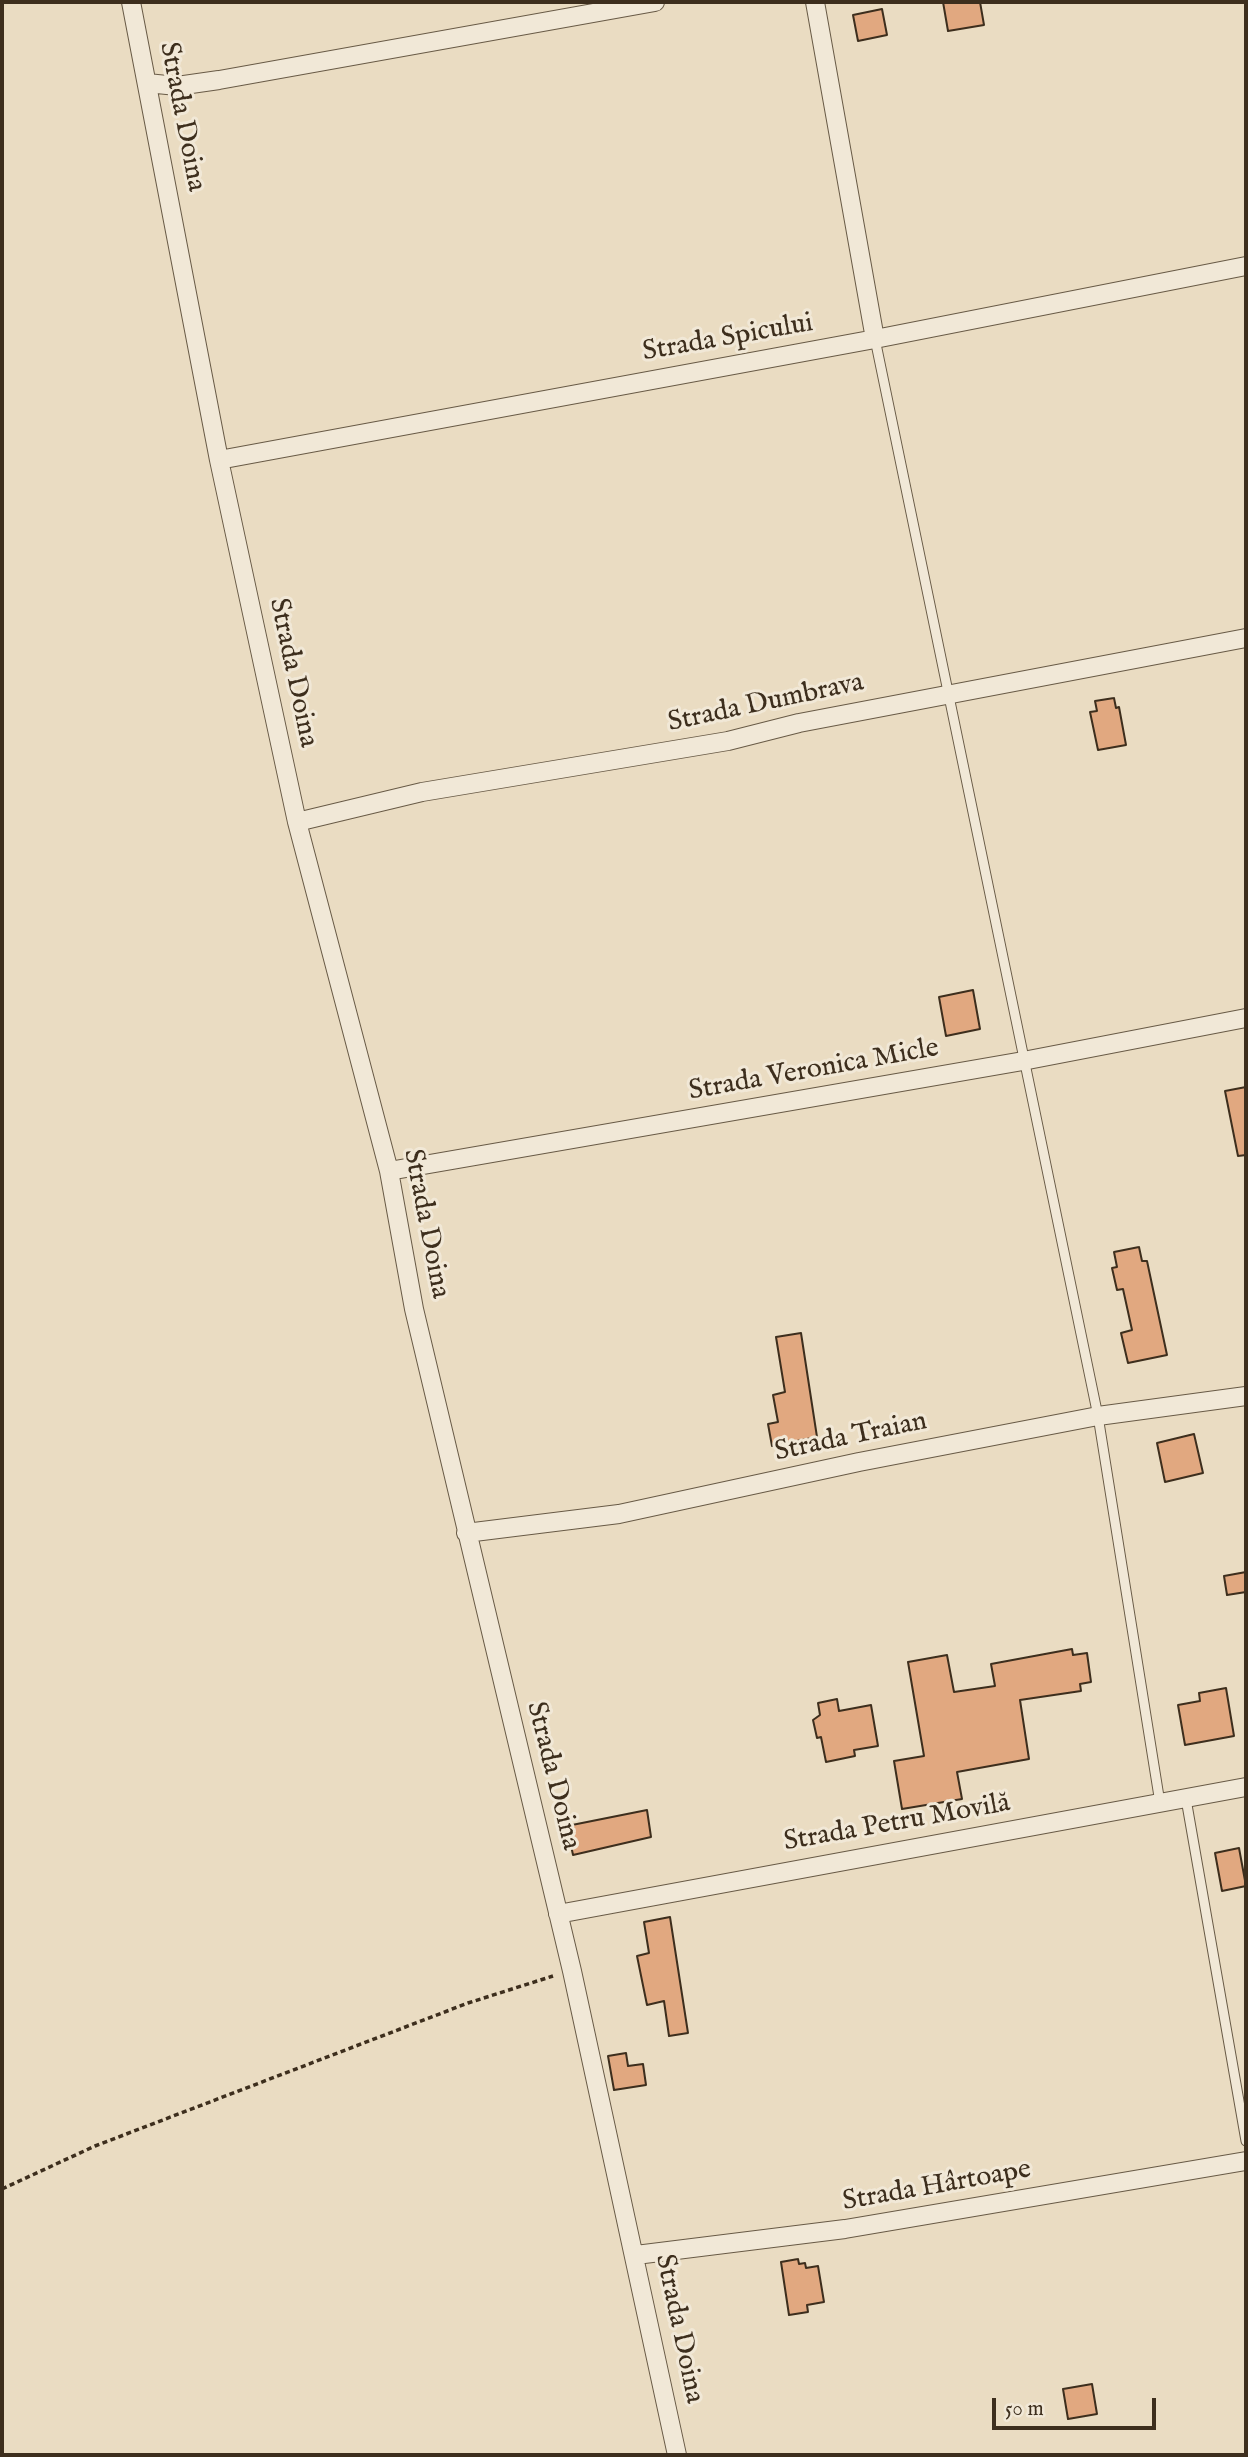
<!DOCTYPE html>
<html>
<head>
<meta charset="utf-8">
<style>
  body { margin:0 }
  #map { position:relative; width:1248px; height:2457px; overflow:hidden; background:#eadcc2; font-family:"IM FELL English",serif }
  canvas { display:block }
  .frame { position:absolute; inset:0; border:4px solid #3d2e1d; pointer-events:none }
  .scale { position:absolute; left:992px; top:2398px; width:164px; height:32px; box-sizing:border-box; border:4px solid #3d2e1d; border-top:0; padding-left:9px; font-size:21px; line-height:24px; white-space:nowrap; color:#3d2e1d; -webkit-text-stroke:5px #f1e8d7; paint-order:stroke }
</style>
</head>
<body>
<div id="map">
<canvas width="1248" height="2457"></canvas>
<div class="frame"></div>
<div class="scale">50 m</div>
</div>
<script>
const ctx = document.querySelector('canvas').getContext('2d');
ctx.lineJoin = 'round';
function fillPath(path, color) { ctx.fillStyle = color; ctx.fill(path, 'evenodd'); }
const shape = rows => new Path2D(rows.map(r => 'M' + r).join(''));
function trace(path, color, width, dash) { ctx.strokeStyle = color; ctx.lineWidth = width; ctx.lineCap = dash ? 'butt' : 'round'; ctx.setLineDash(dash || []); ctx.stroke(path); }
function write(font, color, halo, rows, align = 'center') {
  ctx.font = font + ' "IM FELL English",serif'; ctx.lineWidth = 6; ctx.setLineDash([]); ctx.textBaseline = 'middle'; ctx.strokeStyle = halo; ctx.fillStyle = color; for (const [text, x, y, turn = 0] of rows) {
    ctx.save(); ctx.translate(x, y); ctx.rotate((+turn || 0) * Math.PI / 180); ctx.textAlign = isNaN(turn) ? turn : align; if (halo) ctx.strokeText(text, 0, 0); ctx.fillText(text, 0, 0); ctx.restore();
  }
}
const building = shape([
  [943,2,980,2,984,25,948,31,943,2],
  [882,9,887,35,858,41,853,15,882,9],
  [1114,698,1116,708,1119,707,1126,745,1098,750,1090,712,1097,711,1095,701,1114,698],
  [973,990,980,1029,946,1036,939,997,973,990],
  [1246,1087,1246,1155,1238,1156,1225,1091,1246,1087],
  [1139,1247,1142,1261,1147,1261,1167,1355,1128,1363,1121,1333,1132,1330,1123,1289,1117,1290,1112,1268,1117,1267,1114,1252,1139,1247],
  [801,1333,817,1437,772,1446,768,1424,778,1422,773,1395,785,1392,776,1337,801,1333],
  [1194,1434,1203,1473,1165,1482,1157,1443,1194,1434],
  [1246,1572,1246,1592,1227,1595,1224,1576,1246,1572],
  [1072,1649,1073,1655,1087,1653,1091,1682,1080,1684,1081,1691,1020,1700,1029,1759,957,1772,962,1799,902,1809,894,1761,924,1756,908,1662,947,1655,954,1692,995,1686,991,1664,1072,1649],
  [1226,1688,1234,1736,1185,1745,1178,1705,1200,1701,1199,1693,1226,1688],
  [837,1699,839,1711,871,1705,878,1746,854,1750,855,1756,826,1762,821,1737,817,1738,813,1720,820,1715,818,1703,837,1699],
  [647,1810,651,1837,573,1855,567,1826,647,1810],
  [1239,1848,1246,1886,1222,1891,1215,1853,1239,1848],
  [670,1917,688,2033,669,2036,664,2001,647,2005,637,1956,649,1953,644,1922,670,1917],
  [626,2053,628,2066,643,2064,646,2085,614,2090,608,2056,626,2053],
  [798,2259,799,2264,805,2263,806,2268,818,2266,824,2302,807,2305,808,2312,789,2315,781,2262,798,2259],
  [1092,2384,1097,2414,1068,2419,1063,2389,1092,2384]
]);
fillPath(building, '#e1a880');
trace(building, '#3d2e1d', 2);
const lane = shape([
  [875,339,1098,1416,1160,1803],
  [1186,1799,1246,2141]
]);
const street = shape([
  [131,2,219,460,297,822,389,1171,414,1309,572,1971,677,2455],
  [815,2,875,339],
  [147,83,177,86,219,80,655,2],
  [219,460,875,339,1246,266],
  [297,822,422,792,728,741,799,723,1246,638],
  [389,1171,1023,1061,1246,1018],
  [466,1533,619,1514,859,1462,1098,1416,1246,1396],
  [558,1914,1246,1787],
  [636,2255,845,2229,1246,2161]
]);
trace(lane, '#685a46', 11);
trace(street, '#685a46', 20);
trace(shape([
  [2,2189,95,2146,468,2003,553,1976]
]), '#3d2e1d', 3.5, [5, 3.5]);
trace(lane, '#f1e8d7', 9);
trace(street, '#f1e8d7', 18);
write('28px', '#3d2e1d', '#f1e8d7', [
  ["Strada Doina",181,117,79],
  ["Strada Spicului",728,339,-10],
  ["Strada Doina",292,673,78],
  ["Strada Dumbrava",766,704,-12],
  ["Strada Veronica Micle",814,1071,-10],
  ["Strada Doina",425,1224,79],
  ["Strada Traian",851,1438,-12],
  ["Strada Doina",552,1776,76],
  ["Strada Petru Movilă",897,1824,-10],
  ["Strada Hârtoape",937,2187,-10],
  ["Strada Doina",678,2329,78]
]);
</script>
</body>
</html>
